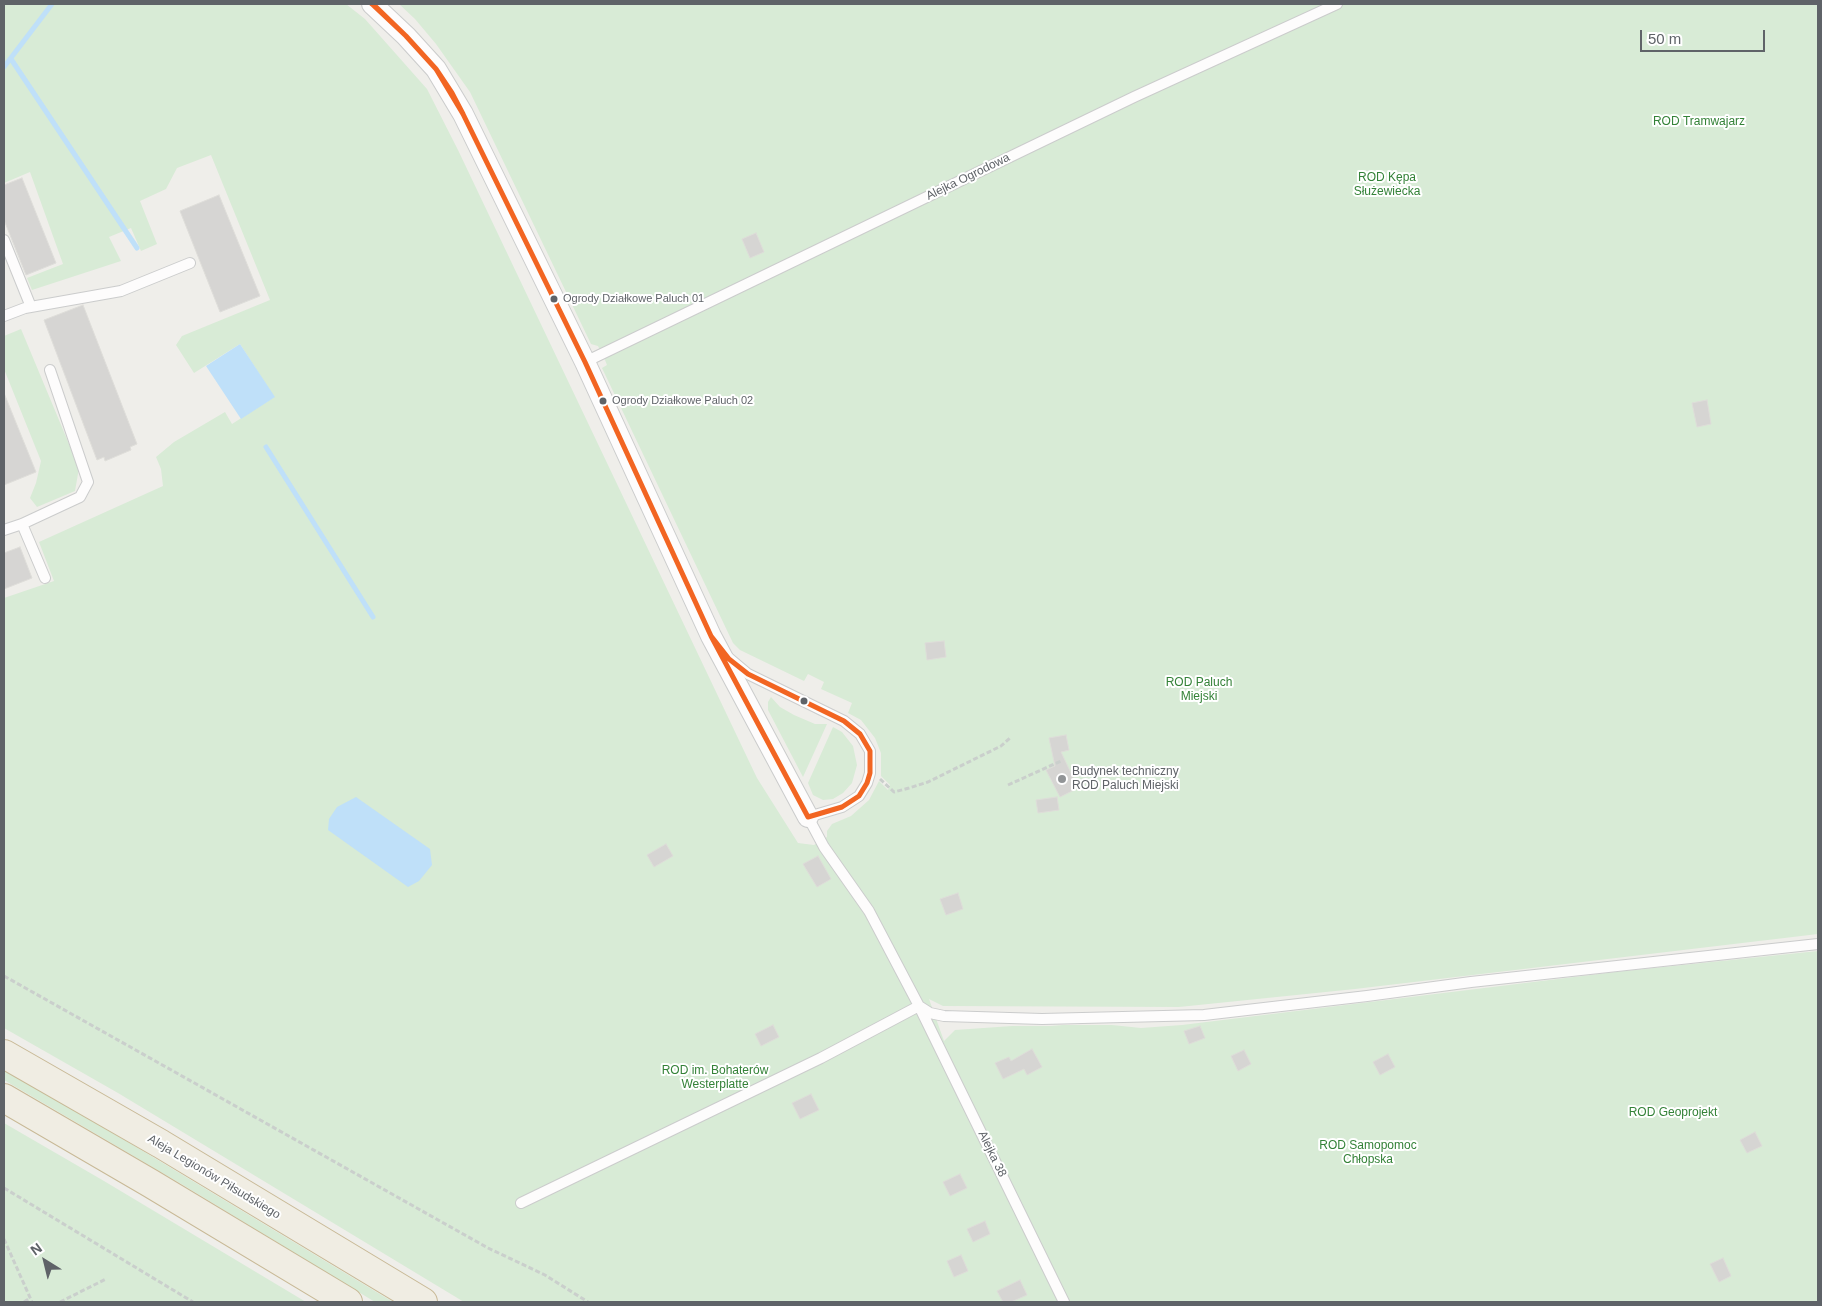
<!DOCTYPE html>
<html>
<head>
<meta charset="utf-8">
<style>
  body { margin:0 }
  #map { position:relative; width:1822px; height:1306px; overflow:hidden; background:#efeeea; font-family:Arial,sans-serif }
  canvas { display:block }
  .frame { position:absolute; inset:0; border:5px solid #5f6368; pointer-events:none }
  .north { position:absolute; left:20px; top:1236px; width:50px; height:50px; -webkit-text-stroke:4px #fff; paint-order:stroke; rotate:324deg; font-size:14px; font-weight:700; line-height:20px; text-align:center; color:#5f6368 }
  .north::after { content:''; display:block; margin:auto; width:18px; height:22px; background:#5f6368; clip-path:polygon(50% 0,100% 100%,50% 72%,0 100%) }
  .scale { position:absolute; left:1640px; top:30px; width:125px; height:22px; box-sizing:border-box; border:2px solid #5f6368; border-top:0; padding-left:6px; font-size:15px; line-height:18px; white-space:nowrap; color:#5f6368; -webkit-text-stroke:4px #fff; paint-order:stroke }
</style>
</head>
<body>
<div id="map">
<canvas width="1822" height="1306"></canvas>
<div class="frame"></div>
<div class="north">N</div>
<div class="scale">50 m</div>
</div>
<script>
const ctx = document.querySelector('canvas').getContext('2d');
ctx.lineJoin = 'round';
function fillPath(path, color) { ctx.fillStyle = color; ctx.fill(path, 'evenodd'); }
const shape = rows => new Path2D(rows.map(r => 'M' + r).join(''));
function trace(path, color, width, dash) { ctx.strokeStyle = color; ctx.lineWidth = width; ctx.lineCap = dash ? 'butt' : 'round'; ctx.setLineDash(dash || []); ctx.stroke(path); }
function write(font, color, halo, rows, align = 'center') {
  ctx.font = font + ' Arial,sans-serif'; ctx.lineWidth = 4; ctx.setLineDash([]); ctx.textBaseline = 'middle'; ctx.strokeStyle = halo; ctx.fillStyle = color; for (const [text, x, y, turn = 0] of rows) {
    ctx.save(); ctx.translate(x, y); ctx.rotate((+turn || 0) * Math.PI / 180); ctx.textAlign = isNaN(turn) ? turn : align; if (halo) ctx.strokeText(text, 0, 0); ctx.fillText(text, 0, 0); ctx.restore();
  }
}
fillPath(shape([
  [4,4,346,4,365,19,427,89,458,150,757,778,798,843,814,845,827,837,827,831,832,824,851,816,869,800,879,781,888,790,890,785,881,776,881,753,875,738,861,720,848,713,852,703,821,689,824,682,808,674,804,681,740,650,733,643,602,368,607,365,605,360,598,346,591,344,470,92,436,44,415,19,399,4,1818,4,1818,934,1355,989,1179,1007,943,1006,929,999,944,1041,955,1030,1012,1026,1051,1026,1063,1025,1112,1025,1141,1028,1182,1025,1615,972,1818,951,1818,1302,464,1302,118,1093,4,1028,4,598,54,581,39,542,163,486,161,469,156,457,174,442,225,412,232,424,274,397,240,344,194,373,176,345,182,336,270,300,211,155,177,168,166,189,140,201,157,244,141,251,131,228,109,237,121,261,32,290,27,278,63,264,30,172,4,183],
  [21,329,79,468,75,491,37,507,30,498,36,483,41,461,4,369,4,336],
  [771,697,780,707,794,715,815,724,827,724,803,777,768,710,768,702],
  [833,727,842,732,853,746,857,765,852,783,843,793,833,799,823,800,813,795,808,783],
  [4,1070,133,1145,393,1302,375,1302,183,1185,4,1080],
  [4,1123,104,1181,306,1302,4,1302]
]), '#d8ebd6');
fillPath(shape([
  [240,344,275,397,241,419,206,366],
  [356,797,430,849,432,865,419,881,408,887,328,830,329,819,337,807]
]), '#bfe0f9');
trace(shape([
  [11,59,137,248],
  [4,67,52,4],
  [266,447,373,617]
]), '#bfe0f9', 5);
const building = shape([
  [22,178,56,263,26,275,4,220,4,185,22,178],
  [219,195,260,296,220,312,180,211,219,195],
  [756,233,764,252,750,258,742,239,756,233],
  [83,305,137,444,130,447,131,450,105,461,104,457,97,460,44,320,83,305],
  [4,393,36,472,4,485,4,393],
  [1707,400,1711,424,1697,427,1692,403,1707,400],
  [20,547,32,578,4,589,4,553,20,547],
  [944,641,946,657,927,660,925,643,944,641],
  [1066,735,1069,750,1061,752,1078,788,1060,797,1046,770,1055,766,1049,738,1066,735],
  [1057,797,1059,810,1038,813,1036,800,1057,797],
  [666,844,673,856,654,867,647,855,666,844],
  [818,856,831,879,817,887,803,864,818,856],
  [958,893,963,909,946,915,940,899,958,893],
  [773,1025,779,1037,761,1046,755,1034,773,1025],
  [1200,1026,1205,1038,1189,1044,1184,1031,1200,1026],
  [1032,1049,1042,1067,1027,1075,1024,1069,1003,1079,995,1063,1009,1057,1011,1061,1032,1049],
  [1244,1050,1251,1064,1238,1071,1231,1056,1244,1050],
  [1388,1054,1395,1067,1380,1075,1373,1062,1388,1054],
  [811,1094,819,1110,800,1119,792,1103,811,1094],
  [1755,1132,1762,1146,1747,1153,1740,1140,1755,1132],
  [960,1174,967,1188,950,1196,943,1182,960,1174],
  [985,1221,990,1234,973,1242,967,1229,985,1221],
  [961,1255,968,1271,954,1277,947,1261,961,1255],
  [1723,1258,1731,1276,1719,1282,1710,1264,1723,1258],
  [1020,1280,1027,1295,1011,1302,1003,1302,997,1291,1020,1280]
]);
fillPath(building, '#d6d5d3');
trace(building, '#deddd9', 1);
const lane = shape([
  [4,240,31,307],
  [4,316,25,308,121,291,190,263],
  [585,362,1134,97,1337,4],
  [22,524,45,578],
  [4,530,22,524,80,497,88,482,50,370],
  [729,658,748,674,844,721,860,734,870,751,870,773,867,783,859,796,842,807,808,817,824,847,869,911,919,1006,930,1013,944,1016,1042,1019,1204,1015,1367,996,1471,982,1818,944],
  [521,1203,821,1058,919,1006,1064,1302]
]);
const street = shape([
  [372,4,406,36,436,69,463,114,585,362,711,636,808,817]
]);
const highway = shape([
  [4,1054,161,1144,423,1302],
  [4,1098,150,1183,348,1302]
]);
trace(lane, '#cbcccc', 12);
trace(street, '#cbcccc', 22);
trace(highway, '#c8b996', 30);
trace(shape([
  [880,779,894,792,909,788,928,782,1001,746,1011,737],
  [1008,785,1061,761],
  [4,976,488,1248,545,1275,588,1302],
  [4,1188,193,1302],
  [4,1239,32,1302],
  [24,1302,30,1298],
  [60,1302,106,1279]
]), '#cacfcc', 3, [5, 2.5]);
trace(lane, '#fdfcfc', 10);
trace(street, '#fdfcfc', 20);
trace(highway, '#f0ede3', 28);
trace(shape([
  [372,4,374,5,406,36,372,4],
  [406,36,436,69],
  [406,36,436,69],
  [436,69,452,93,463,114],
  [436,69,463,114],
  [463,114,585,362],
  [463,114,585,362],
  [585,362,711,636],
  [585,362,711,636],
  [711,636,729,659,748,674,844,721,860,734,870,751,870,773,867,783,859,796,842,807,808,817,711,636]
]), '#f26522', 5);
for (const [x, y, r, color] of [
  [554,299,4.5,"#5f6368"],
  [603,401,4.5,"#5f6368"],
  [804,701,4.5,"#5f6368"],
  [1062,779,5,"#919496"]
]) { const dot = new Path2D(); dot.arc(x, y, r, 0, 2 * Math.PI); ctx.fillStyle = color; ctx.fill(dot); trace(dot, '#fff', 2); }
write('11px', '#5f6368', '#fff', [
  ["Ogrody Działkowe Paluch 01",563,299],
  ["Ogrody Działkowe Paluch 02",612,401]
], 'left');
write('12px', '#348238', '#fff', [
  ["ROD Tramwajarz",1699,122],
  ["ROD Kępa",1387,178],
  ["Służewiecka",1387,192],
  ["ROD Paluch",1199,683],
  ["Miejski",1199,697],
  ["ROD im. Bohaterów",715,1071],
  ["Westerplatte",715,1085],
  ["ROD Geoprojekt",1673,1113],
  ["ROD Samopomoc",1368,1146],
  ["Chłopska",1368,1160]
]);
write('12px', '#5f6368', '#fff', [
  ["Alejka Ogrodowa",968,177,-26],
  ["Alejka 38",992,1154,64],
  ["Aleja Legionów Piłsudskiego",214,1177,31]
]);
write('12px', '#5f6368', '#fff', [
  ["Budynek techniczny",1072,772],
  ["ROD Paluch Miejski",1072,786]
], 'left');
</script>
</body>
</html>
